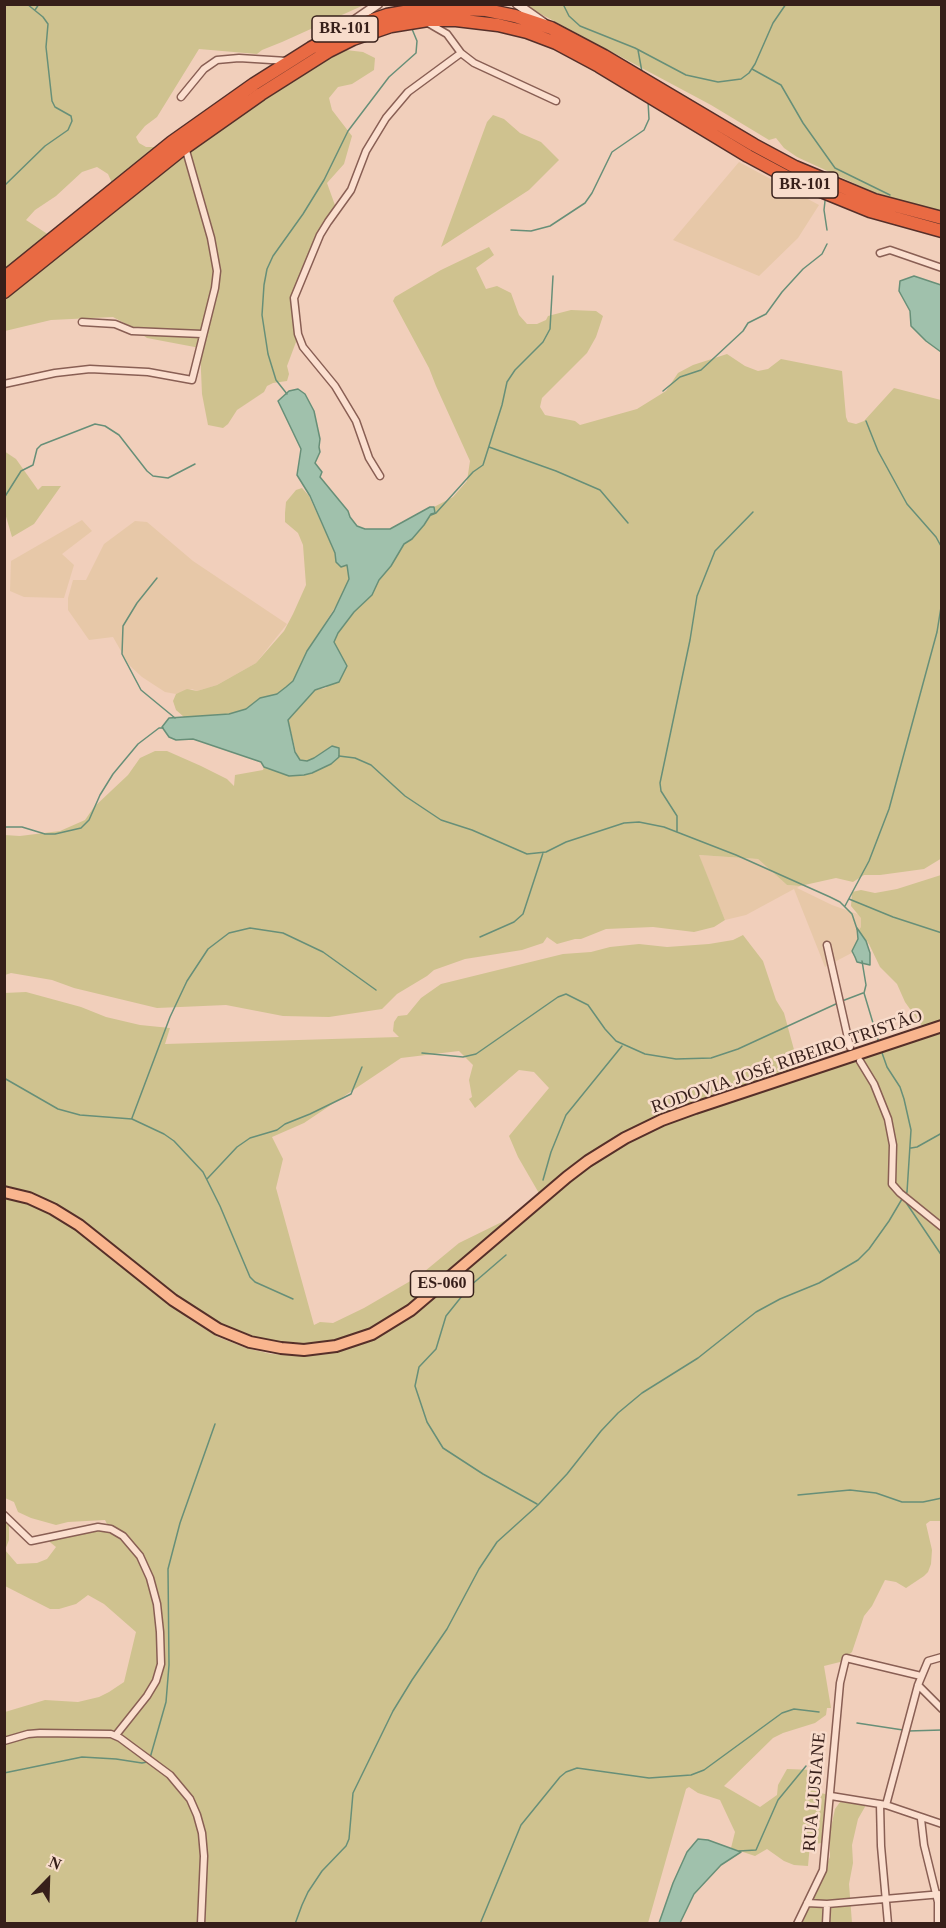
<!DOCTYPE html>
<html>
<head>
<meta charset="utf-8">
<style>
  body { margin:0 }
  #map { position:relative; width:946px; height:1928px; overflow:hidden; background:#f1cfbb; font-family:Georgia,serif }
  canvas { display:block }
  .frame { position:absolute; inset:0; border:6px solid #371f1a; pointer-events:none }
  .north { position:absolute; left:18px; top:1850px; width:60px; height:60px; -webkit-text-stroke:4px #f8dccb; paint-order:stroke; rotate:23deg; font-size:16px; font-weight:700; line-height:24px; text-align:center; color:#371f1a }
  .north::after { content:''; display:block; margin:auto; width:21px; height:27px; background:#371f1a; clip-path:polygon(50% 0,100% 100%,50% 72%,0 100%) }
</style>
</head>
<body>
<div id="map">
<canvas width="946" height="1928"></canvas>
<div class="frame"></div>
<div class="north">N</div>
</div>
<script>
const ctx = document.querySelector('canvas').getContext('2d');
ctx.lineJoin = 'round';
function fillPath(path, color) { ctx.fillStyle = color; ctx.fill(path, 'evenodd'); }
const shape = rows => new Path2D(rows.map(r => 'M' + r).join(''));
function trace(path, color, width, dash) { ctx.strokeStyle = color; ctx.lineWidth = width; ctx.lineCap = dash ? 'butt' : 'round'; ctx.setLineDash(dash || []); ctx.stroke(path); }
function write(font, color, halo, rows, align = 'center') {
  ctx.font = font + ' Georgia,serif'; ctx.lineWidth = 5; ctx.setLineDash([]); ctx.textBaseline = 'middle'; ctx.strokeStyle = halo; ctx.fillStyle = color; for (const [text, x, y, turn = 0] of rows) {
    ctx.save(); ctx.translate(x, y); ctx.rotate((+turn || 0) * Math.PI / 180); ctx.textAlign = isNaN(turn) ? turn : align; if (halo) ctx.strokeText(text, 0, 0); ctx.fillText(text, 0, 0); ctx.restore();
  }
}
fillPath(shape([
  [739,162,819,205,798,238,759,276,673,240],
  [82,520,92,531,62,554,74,565,64,598,24,597,10,591,11,561],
  [135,521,147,522,193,561,287,624,256,663,217,685,197,691,192,689,176,694,165,692,142,677,129,665,113,637,89,640,68,610,68,598,73,580,86,580,104,544],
  [698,855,758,859,787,885,800,886,797,888,832,905,866,917,880,938,825,967,794,889,746,915,725,920]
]), '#e7c8a8');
fillPath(shape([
  [5,5,364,5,282,42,262,50,257,54,199,49,157,117,145,126,136,137,139,143,146,147,159,147,112,183,108,174,97,167,82,172,56,196,35,210,26,220,49,235,5,270],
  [524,5,941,5,941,212,873,192,797,157,784,148,776,138,769,140,711,105],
  [335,43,346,50,363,52,375,58,374,70,352,84,338,87,329,98,332,110,352,136,344,164,327,183,336,208,318,234,291,301,293,320,299,334,287,366,289,374,287,381,273,383,267,386,264,392,237,410,228,424,223,428,208,425,202,394,200,348,147,338,130,326,113,317,51,320,5,331,4,283,144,172,228,108,285,69],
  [493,115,504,119,520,133,541,142,559,160,529,190,441,247,487,122],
  [489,247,494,255,476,268,486,289,497,286,511,293,519,315,527,324,537,324,546,320,548,316,571,310,596,311,603,316,596,337,587,353,542,398,540,407,545,415,575,421,580,425,637,409,666,391,678,373,693,365,727,354,745,366,758,371,768,369,781,359,842,371,846,417,848,422,856,424,864,421,894,388,941,400,942,858,924,869,880,875,864,875,853,882,836,878,800,886,787,885,758,859,699,855,725,920,714,927,694,932,653,927,606,929,581,939,575,939,557,944,547,937,543,943,522,950,465,959,434,970,427,976,397,994,382,1009,329,1017,283,1016,226,1005,157,1008,74,988,52,980,11,973,5,975,4,835,20,836,60,831,85,820,94,807,128,775,140,758,155,751,167,751,201,766,227,779,234,786,235,775,263,770,264,767,289,776,312,773,331,764,338,757,332,746,314,758,307,761,300,760,296,752,288,720,315,690,326,688,342,657,337,650,334,642,338,633,354,612,372,595,379,579,391,566,404,544,412,538,424,525,431,514,435,513,434,507,453,497,467,481,470,461,436,386,429,368,393,301,395,297,441,270],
  [4,451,16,459,38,490,42,486,61,486,34,524,12,537,5,513],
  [302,488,309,496,335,553,336,562,347,564,349,579,343,595,307,651,293,681,286,687,277,694,260,698,246,709,229,714,184,717,176,710,173,701,176,694,187,689,197,691,217,685,256,663,284,631,293,614,306,585,303,545,298,533,285,522,285,513,286,502,296,490],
  [941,875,941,1020,922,1026,905,1002,897,984,880,967,868,942,858,932,861,927,861,918,851,906,852,892,861,890,875,893,897,889],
  [743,935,763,961,776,1000,784,1013,799,1068,714,1094,630,1130,592,1151,540,1195,518,1157,509,1136,549,1088,534,1072,519,1070,475,1108,469,1099,472,1097,469,1080,473,1065,459,1051,401,1058,304,1123,272,1137,283,1159,276,1188,314,1325,320,1322,333,1323,364,1308,419,1276,459,1243,508,1219,512,1220,396,1314,377,1325,335,1343,315,1346,251,1340,195,1312,81,1218,40,1197,5,1187,4,993,26,992,81,1007,106,1017,140,1025,170,1028,165,1044,399,1037,393,1031,394,1022,398,1016,407,1015,421,998,441,984,563,954,591,952,610,947,639,944,667,947,709,944,733,940],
  [941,1029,942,1521,930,1521,926,1524,932,1550,931,1564,928,1572,924,1576,906,1588,896,1582,885,1580,872,1606,864,1616,852,1652,840,1662,824,1666,831,1708,827,1708,826,1715,815,1723,783,1733,773,1738,724,1786,760,1807,777,1795,778,1785,787,1769,813,1770,815,1791,828,1795,824,1821,824,1843,810,1844,808,1866,794,1865,784,1861,767,1849,755,1856,731,1848,735,1832,720,1800,698,1793,689,1787,686,1789,648,1923,5,1923,5,1712,45,1700,78,1702,99,1697,109,1692,124,1682,136,1632,104,1604,88,1595,76,1604,59,1609,50,1609,5,1586,4,1520,9,1526,9,1540,5,1550,17,1564,37,1563,47,1559,56,1547,46,1539,53,1535,87,1527,111,1532,105,1520,68,1522,56,1525,31,1518,18,1512,14,1502,5,1498,5,1198,25,1203,53,1214,85,1233,189,1319,218,1337,246,1348,271,1354,305,1356,327,1354,338,1351,351,1345,461,1273,598,1158,614,1148,675,1119],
  [840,1802,866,1805,858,1819,852,1845,853,1863,849,1884,852,1923,802,1924,830,1857,830,1832,835,1809]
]), '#cfc28f');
const water = shape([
  [914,276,941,285,941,352,926,341,911,326,910,311,899,291,900,281,914,276],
  [298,389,305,394,314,411,320,439,319,447,320,452,315,463,322,472,320,477,348,511,350,517,357,526,365,529,390,529,430,507,434,507,435,513,431,514,424,525,412,539,404,544,391,566,379,580,372,595,354,612,338,633,334,642,347,666,339,682,315,690,288,720,295,752,300,760,307,761,314,758,332,746,339,748,339,757,331,764,312,773,304,775,289,776,264,767,261,762,193,739,176,740,169,737,162,727,169,718,229,714,246,709,260,698,277,694,286,687,293,681,307,651,334,611,349,579,347,565,341,567,336,562,335,553,310,496,297,475,301,449,278,401,289,391,298,389],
  [857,928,866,941,870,953,870,965,857,962,855,957,852,951,858,939,857,928],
  [698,1839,708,1840,741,1852,721,1865,694,1894,680,1923,659,1923,673,1883,687,1852,698,1839]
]);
fillPath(water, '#a0c1ac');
trace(water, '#678f78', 1.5);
trace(shape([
  [563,4,569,16,580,26,635,48,686,75,718,82,741,79,749,73,755,64,773,23,786,4],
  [35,10,39,4],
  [638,50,642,72],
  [752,69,781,85,803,123,835,168,890,195],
  [4,186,45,146,68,130,72,121,71,116,55,107,52,101,46,47,48,24,43,17,27,4],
  [825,201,824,210,827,230],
  [511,230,531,231,550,226,585,203,592,193,612,152,644,130,649,119,648,101],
  [663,391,680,377,701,370,743,331,748,323,766,314,782,292,803,269,822,254,827,244],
  [287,394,276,380,268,354,262,315,264,285,267,269,273,256,303,214,324,180,348,131,389,77,416,53,417,41,412,29],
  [866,421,878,451,907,504,936,537,942,548],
  [489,447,556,471,600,490,628,523],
  [4,498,21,471,33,465,37,449,41,445,95,424,105,426,119,435,147,471,153,476,168,478,195,464],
  [431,515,436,513,473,472,483,465,502,405,507,382,515,370,543,342,550,329,553,276],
  [157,578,137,603,123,626,122,654,141,690,175,718],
  [339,756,355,758,371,765,405,796,441,820,472,830,527,854,546,852,566,842,624,823,639,822,664,827,736,855,830,897,840,902,852,914,857,929],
  [4,827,22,827,45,834,55,834,81,828,89,820,100,795,113,774,138,744,159,728,163,728],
  [677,831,677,816,661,791,660,783,690,640,697,596,715,551,753,512],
  [849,899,893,917,942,933],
  [845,906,869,861,889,809,937,632,942,601],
  [480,937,514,922,523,914,543,853],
  [862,961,866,985,864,993,879,1043],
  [842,1001,863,993],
  [881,1050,887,1067,900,1087,904,1099,911,1130,907,1192,905,1195],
  [422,1053,463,1057,476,1054,558,997,566,994,588,1005,605,1029,616,1041,645,1054,676,1059,711,1058,738,1049,838,1003],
  [4,1078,58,1109,80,1115,132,1119,164,1134,174,1141,203,1172,220,1206,250,1277,255,1282,293,1299],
  [132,1118,170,1017,187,981,208,949,229,933,250,928,283,933,323,952,376,990],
  [911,1148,917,1147,942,1133],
  [207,1179,237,1147,250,1138,277,1130,285,1124,310,1114,351,1094,362,1067],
  [543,1180,551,1152,566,1115,622,1046],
  [905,1201,942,1256],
  [506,1255,470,1286,446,1316,436,1349,419,1367,415,1386,427,1422,443,1448,483,1474,537,1504],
  [798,1495,850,1490,876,1493,902,1502,923,1502,942,1498],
  [857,1723,903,1730],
  [908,1731,942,1730],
  [150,1758,166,1702,169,1665,168,1569,180,1523,215,1424],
  [4,1773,82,1757,116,1759,142,1763,147,1762],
  [739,1851,756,1850,778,1800,806,1766],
  [295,1924,302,1905,308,1892,322,1871,346,1846,349,1839,353,1793,393,1711,412,1680,447,1629,479,1569,497,1542,538,1505,567,1474,601,1431,618,1413,642,1393,698,1358,756,1312,780,1299,819,1283,858,1260,869,1249,889,1221,902,1199],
  [480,1924,521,1825,560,1777,566,1772,577,1768,649,1778,691,1775,704,1770,782,1713,794,1709,819,1712]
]), '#678f78', 1.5);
const minor = shape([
  [428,23,447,34,461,53,474,63,556,101],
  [181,97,204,69,217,60,239,58,287,61],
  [880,253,890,250,942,268],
  [82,322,115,324,132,331,202,334],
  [4,384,55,373,90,369,148,372,192,380,215,288,217,271,211,238,185,147],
  [380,476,369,458,356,421,335,386,303,347,298,334,294,298,320,235,328,222,351,190,366,151,386,118,408,92,461,53],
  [827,945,850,1047],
  [860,1061,874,1084,888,1119,893,1145,892,1184,900,1193,942,1227],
  [4,1515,31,1541,98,1527,111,1529,123,1536,140,1556,150,1578,157,1604,160,1632,161,1664,156,1681,147,1696,116,1735],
  [918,1685,942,1709],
  [4,1741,28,1734,40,1733,111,1734,120,1738,170,1775,190,1799,197,1815,202,1833,204,1856,201,1924],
  [831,1796,886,1805,942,1824],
  [880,1804,881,1846,888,1924],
  [886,1805,918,1685,928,1661,942,1657],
  [921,1819,924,1845,938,1902,938,1924],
  [807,1903,827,1904,942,1894],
  [797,1924,823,1870,840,1683,846,1658,921,1676],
  [826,1924,827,1904]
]);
const tertiary = shape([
  [517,4,544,23],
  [346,26,378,4]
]);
const primary = shape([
  [4,1192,29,1198,53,1209,79,1225,173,1300,218,1329,250,1342,281,1348,304,1350,336,1346,372,1334,411,1310,567,1177,588,1161,625,1138,662,1120,695,1108,942,1026]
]);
const motorway = shape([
  [4,278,172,142,254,84,311,48,349,28,387,15,427,8,486,10,515,16,551,28,604,56,754,145,795,167,874,200,942,218],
  [4,292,180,151,261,94,329,51,353,39,391,26,428,20,456,20,498,25,527,32,556,43,599,66,748,156,789,178,870,211,942,231]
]);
trace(minor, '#895f54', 9);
trace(tertiary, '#895f54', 11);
trace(primary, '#562f29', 14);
trace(motorway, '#562f29', 15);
trace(minor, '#fbdfcf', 6);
trace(tertiary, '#fbdfcf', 8);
trace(primary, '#f9b58e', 10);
trace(motorway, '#e96a43', 12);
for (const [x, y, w] of [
  [345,29,66],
  [805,185,66],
  [442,1284,63]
]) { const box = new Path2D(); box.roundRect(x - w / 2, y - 13, w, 26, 4.5); ctx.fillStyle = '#f8dccb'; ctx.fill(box); trace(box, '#371f1a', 1.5); }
write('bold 16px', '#371f1a', null, [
  ["BR-101",345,29],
  ["BR-101",805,185],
  ["ES-060",442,1284]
]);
write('18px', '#371f1a', '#f8dccb', [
  ["RODOVIA JOSÉ RIBEIRO TRISTÃO",787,1062,-19],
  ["RUA LUSIANE",815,1792,-85]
]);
</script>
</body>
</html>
